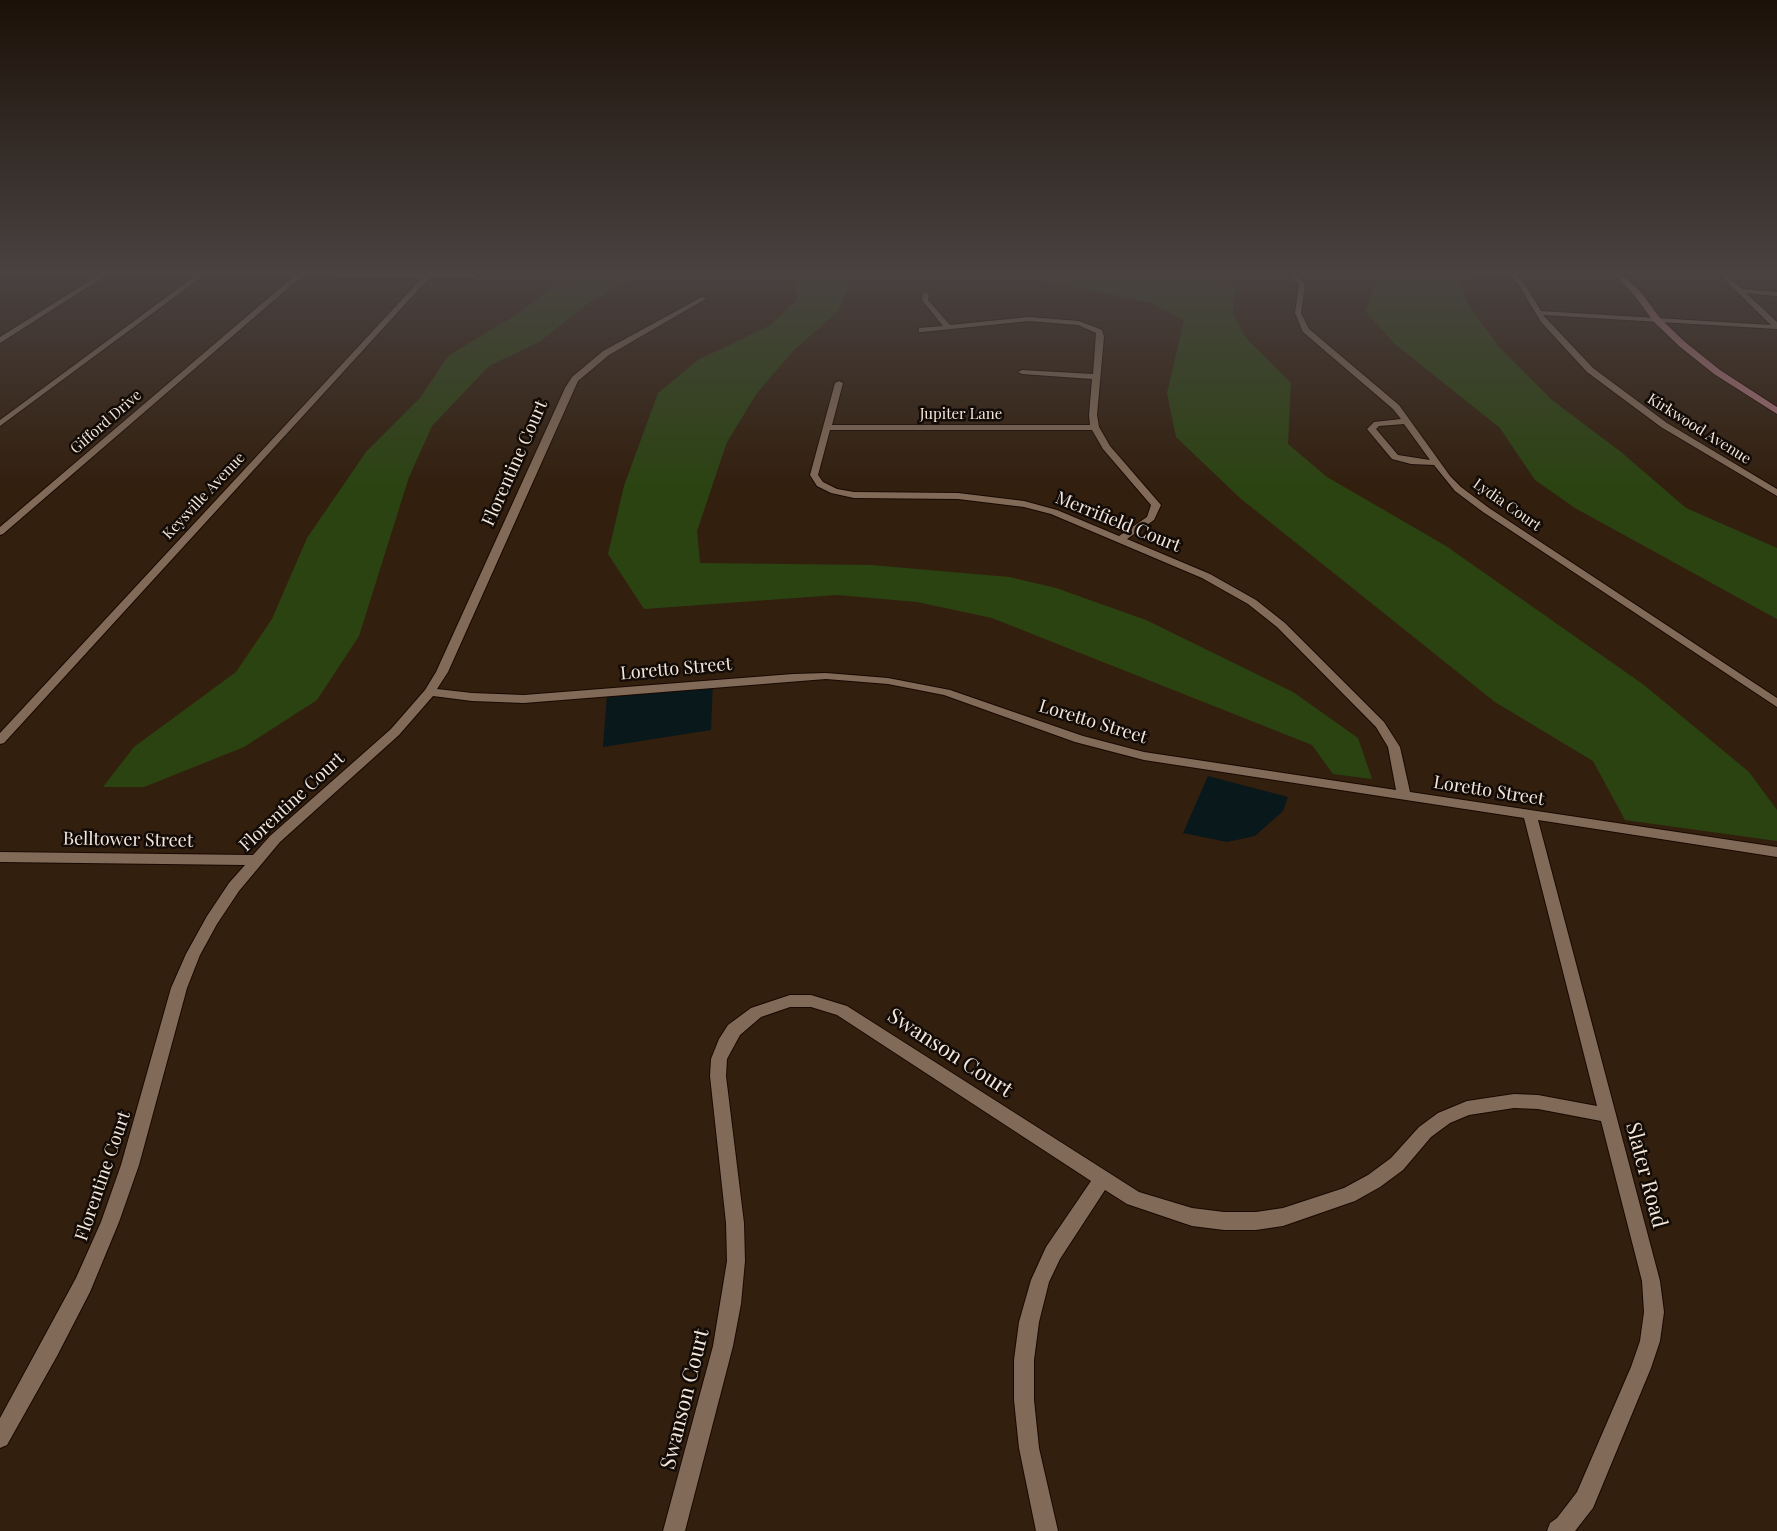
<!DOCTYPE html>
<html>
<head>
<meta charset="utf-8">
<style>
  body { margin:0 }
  canvas { display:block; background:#321f0e }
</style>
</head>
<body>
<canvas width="1777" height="1531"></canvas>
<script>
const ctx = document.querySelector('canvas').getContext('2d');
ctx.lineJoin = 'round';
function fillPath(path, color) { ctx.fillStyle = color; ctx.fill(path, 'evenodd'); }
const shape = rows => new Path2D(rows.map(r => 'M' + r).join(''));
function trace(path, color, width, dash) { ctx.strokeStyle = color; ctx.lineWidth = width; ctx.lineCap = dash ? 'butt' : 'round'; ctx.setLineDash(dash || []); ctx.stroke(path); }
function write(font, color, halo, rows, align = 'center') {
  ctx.font = font + ' "Playfair Display",serif'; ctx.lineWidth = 5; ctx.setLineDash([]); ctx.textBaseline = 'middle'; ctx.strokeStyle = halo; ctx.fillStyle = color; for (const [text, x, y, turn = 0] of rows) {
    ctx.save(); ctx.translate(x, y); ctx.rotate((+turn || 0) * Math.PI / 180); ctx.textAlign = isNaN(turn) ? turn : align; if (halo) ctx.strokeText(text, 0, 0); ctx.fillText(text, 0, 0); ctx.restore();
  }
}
fillPath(shape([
  [585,273,645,273,635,275,589,303,539,342,489,366,432,426,409,477,359,636,317,700,244,747,144,787,103,787,134,747,236,672,272,619,307,538,366,452,420,398,448,356,519,313,555,285],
  [792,273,849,273,848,288,838,311,794,350,757,393,727,442,697,531,700,563,871,565,1009,577,1056,588,1146,620,1293,692,1358,738,1372,779,1333,774,1312,745,992,618,917,602,837,595,644,609,608,554,624,486,658,393,698,360,769,326,798,299],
  [1007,273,1153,274,1226,280,1235,288,1233,313,1245,337,1291,383,1288,444,1327,477,1446,546,1644,685,1749,772,1777,810,1777,841,1625,820,1593,761,1495,702,1240,498,1176,437,1167,393,1184,320,1152,303],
  [1385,273,1454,273,1458,277,1468,304,1499,347,1552,400,1621,452,1686,508,1777,548,1777,619,1575,508,1535,480,1500,428,1395,344,1366,312,1377,280]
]), '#2b4311');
fillPath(shape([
  [1466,273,1501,273,1511,280,1474,280],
  [713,682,711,730,603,747,607,694],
  [1208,776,1288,797,1283,811,1255,836,1227,842,1183,833]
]), '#08181b');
const minor = shape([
  [0,273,433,273,475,274,478,276,475,278,429,278,4,743,0,744,0,733,422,278,301,277,3,534,0,535,0,527,293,277,203,276,0,426,0,420,195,276,0,275,0,273],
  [1287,273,1293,273,1305,284,1301,313,1309,329,1399,405,1450,476,1461,487,1489,508,1777,698,1777,707,1483,512,1455,491,1434,465,1411,464,1392,459,1367,429,1374,422,1401,419,1393,409,1303,332,1295,313,1299,284,1287,273],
  [1404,424,1430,460,1398,455,1376,429,1379,426,1404,424],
  [1509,273,1515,273,1525,285,1541,311,1771,325,1718,273,1724,273,1742,289,1777,292,1777,296,1746,293,1777,322,1777,329,1543,315,1593,368,1667,423,1777,489,1777,496,1661,427,1587,372,1541,322,1520,287,1509,273],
  [926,292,929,294,928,300,950,325,1029,317,1079,321,1102,330,1104,337,1097,415,1099,427,1110,446,1161,505,1154,520,1127,539,1210,574,1256,600,1285,623,1384,722,1400,747,1410,792,1777,847,1777,857,1538,820,1660,1281,1664,1312,1660,1341,1651,1368,1593,1508,1575,1531,1547,1531,1550,1523,1557,1518,1577,1492,1631,1367,1640,1341,1644,1312,1642,1281,1601,1121,1538,1109,1514,1108,1469,1115,1450,1123,1431,1137,1403,1170,1380,1187,1355,1201,1283,1226,1256,1230,1224,1230,1192,1226,1127,1204,1105,1190,1060,1259,1049,1282,1039,1322,1034,1360,1034,1400,1039,1448,1058,1531,1036,1531,1019,1448,1014,1400,1014,1360,1019,1322,1031,1280,1046,1247,1091,1181,837,1015,811,1007,790,1007,761,1017,740,1035,727,1059,726,1076,744,1223,745,1261,741,1304,733,1346,685,1531,663,1531,713,1346,727,1261,726,1223,710,1076,711,1059,719,1039,728,1025,751,1008,790,995,811,995,847,1006,1139,1192,1192,1208,1224,1212,1256,1212,1283,1208,1344,1188,1368,1175,1391,1158,1419,1127,1438,1113,1467,1101,1514,1094,1538,1095,1597,1106,1524,818,1144,760,1075,742,944,695,888,684,826,679,524,703,472,701,433,696,399,735,280,842,239,891,217,924,200,955,187,988,139,1165,119,1222,90,1292,57,1356,7,1445,0,1448,0,1418,76,1278,101,1222,121,1165,171,988,186,954,207,916,229,883,245,865,0,862,0,852,253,855,270,836,391,729,425,690,436,672,565,388,572,377,603,351,702,297,707,298,609,355,578,381,448,672,437,689,472,693,524,695,793,674,826,673,888,678,950,690,1083,736,1144,752,1396,790,1388,747,1376,727,1277,627,1248,604,1202,578,1051,514,1024,507,958,499,854,498,831,493,817,486,810,475,835,383,839,381,843,383,832,425,1090,425,1089,415,1092,379,1022,374,1018,372,1022,370,1093,374,1096,333,1078,325,1029,321,922,332,919,332,919,328,943,326,922,300,923,294,926,292],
  [830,430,1092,430,1103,449,1151,505,1147,517,1119,536,1057,510,1024,501,958,493,854,492,837,489,823,482,818,475,830,430]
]);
const tertiary = shape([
  [102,273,110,273,0,343,0,337,102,273]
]);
const secondary = shape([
  [1613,273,1620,273,1640,291,1660,318,1685,342,1720,370,1777,407,1777,414,1714,374,1679,346,1654,322,1634,295,1613,273]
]);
trace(minor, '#190800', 2);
trace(tertiary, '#190800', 2);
trace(secondary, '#190800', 2);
fillPath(minor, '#816a57');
fillPath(tertiary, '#816a57');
fillPath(secondary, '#a77276');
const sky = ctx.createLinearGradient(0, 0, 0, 487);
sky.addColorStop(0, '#1c1108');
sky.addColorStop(0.56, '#494241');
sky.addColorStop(1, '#49424100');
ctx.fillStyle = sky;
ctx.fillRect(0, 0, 1777, 487);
write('15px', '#f3e6db', '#130b05', [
  ["Jupiter Lane",961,414],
  ["Gifford Drive",106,422,-41],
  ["Kirkwood Avenue",1699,429,32],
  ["Keysville Avenue",204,496,-47],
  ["Lydia Court",1507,505,35]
]);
write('18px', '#f3e6db', '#130b05', [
  ["Florentine Court",515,463,-66],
  ["Merrifield Court",1118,522,22],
  ["Loretto Street",676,669,-5],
  ["Loretto Street",1093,722,17],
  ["Loretto Street",1489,791,9],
  ["Florentine Court",292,802,-43],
  ["Belltower Street",128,840,1],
  ["Florentine Court",103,1176,-71]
]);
write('21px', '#f3e6db', '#130b05', [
  ["Swanson Court",950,1053,33],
  ["Slater Road",1646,1175,75],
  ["Swanson Court",685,1399,-76]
]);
</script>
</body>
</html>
